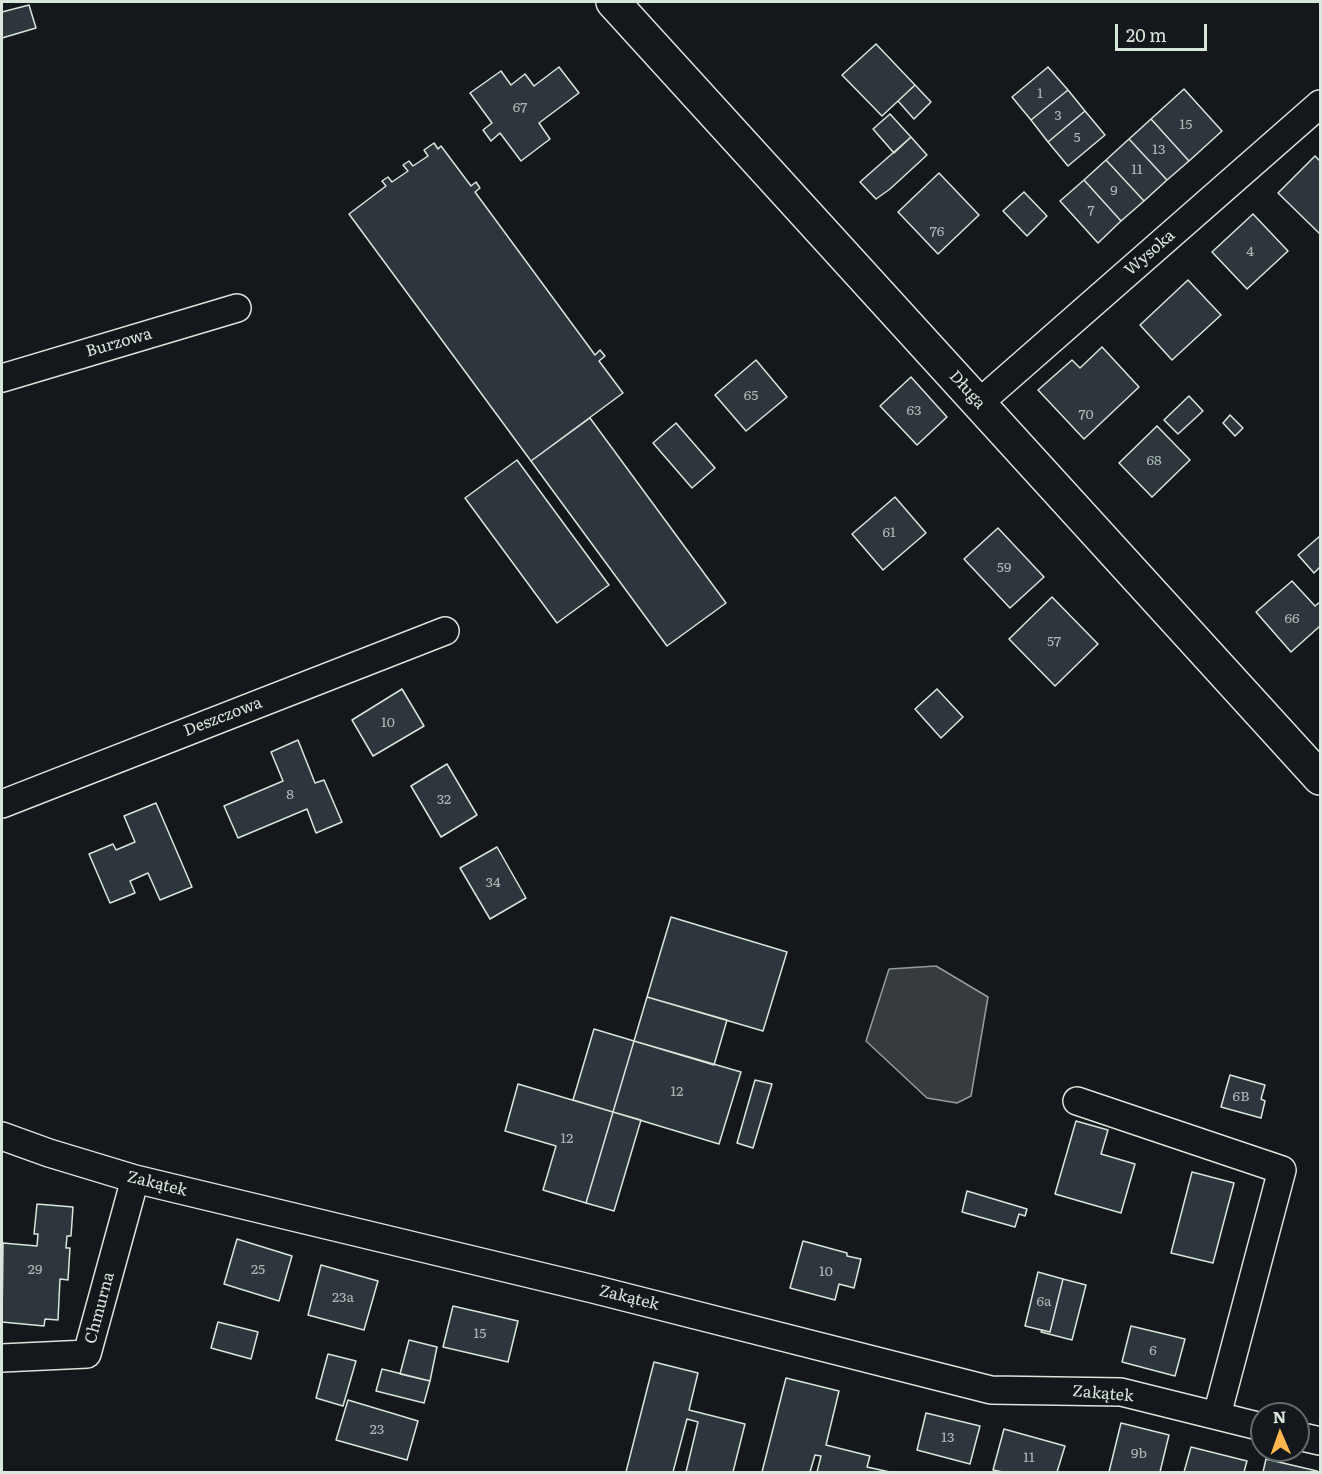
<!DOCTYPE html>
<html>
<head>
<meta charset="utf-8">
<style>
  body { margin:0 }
  #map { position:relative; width:1322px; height:1474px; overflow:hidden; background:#14181c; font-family:Literata,serif }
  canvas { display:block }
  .frame { position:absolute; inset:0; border:3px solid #d8e6dc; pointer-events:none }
  .north { position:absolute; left:1250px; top:1402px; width:60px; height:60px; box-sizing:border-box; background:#14181c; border:2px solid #626a69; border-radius:50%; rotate:358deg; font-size:16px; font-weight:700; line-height:24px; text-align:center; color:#d8e6dc }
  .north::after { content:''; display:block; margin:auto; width:21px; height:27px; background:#ffb74d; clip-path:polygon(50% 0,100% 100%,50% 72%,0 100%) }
  .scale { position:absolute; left:1115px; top:24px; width:92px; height:27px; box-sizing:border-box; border:3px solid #d8e6dc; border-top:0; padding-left:8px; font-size:18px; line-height:21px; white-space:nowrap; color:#d8e6dc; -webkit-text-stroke:4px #14181c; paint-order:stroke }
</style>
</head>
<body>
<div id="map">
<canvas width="1322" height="1474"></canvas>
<div class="frame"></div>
<div class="north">N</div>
<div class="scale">20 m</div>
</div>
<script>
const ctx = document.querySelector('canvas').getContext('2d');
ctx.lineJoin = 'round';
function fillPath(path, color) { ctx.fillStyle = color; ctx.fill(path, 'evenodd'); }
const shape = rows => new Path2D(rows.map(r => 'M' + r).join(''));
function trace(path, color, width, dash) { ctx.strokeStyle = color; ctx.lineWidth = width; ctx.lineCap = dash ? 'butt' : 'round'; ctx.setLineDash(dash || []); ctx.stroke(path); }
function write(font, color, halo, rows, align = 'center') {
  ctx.font = font + ' Literata,serif'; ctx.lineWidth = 4.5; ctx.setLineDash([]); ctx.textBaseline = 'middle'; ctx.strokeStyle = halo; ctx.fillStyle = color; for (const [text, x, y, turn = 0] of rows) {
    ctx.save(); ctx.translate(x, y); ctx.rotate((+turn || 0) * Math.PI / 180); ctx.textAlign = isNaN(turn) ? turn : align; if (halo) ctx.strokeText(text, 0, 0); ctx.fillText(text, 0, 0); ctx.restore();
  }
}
const water = shape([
  [936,966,988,997,971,1096,957,1103,927,1098,866,1041,889,969,936,966]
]);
fillPath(water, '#363b3e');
trace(water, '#939e99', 1.5);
const building = shape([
  [29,5,36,28,2,38,2,12,29,5],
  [876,44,915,85,882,116,842,75,876,44],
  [559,67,579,93,539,123,550,139,521,161,500,133,491,141,483,130,492,123,470,93,501,71,511,85,525,74,534,86,559,67],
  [1048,67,1068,90,1031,120,1012,97,1048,67],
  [915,85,931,102,914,119,898,101,915,85],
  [1184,89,1222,131,1189,161,1151,119,1184,89],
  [1068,90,1085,111,1048,142,1031,120,1068,90],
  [1085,111,1105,135,1068,166,1048,142,1085,111],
  [890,114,911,137,894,153,873,129,890,114],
  [1151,119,1189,161,1167,180,1129,139,1151,119],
  [911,137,927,155,890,189,876,199,860,182,911,137],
  [1129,139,1167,180,1144,201,1106,160,1129,139],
  [434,143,438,149,441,146,471,186,476,182,480,188,475,192,595,355,600,350,605,356,599,361,623,393,531,461,349,214,386,186,382,181,388,177,392,182,408,171,403,165,409,161,413,166,428,156,424,150,434,143],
  [1315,156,1320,161,1320,234,1278,193,1315,156],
  [1106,160,1144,201,1121,221,1084,180,1106,160],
  [939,173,979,215,938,254,898,212,939,173],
  [1084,180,1121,221,1098,243,1060,201,1084,180],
  [1024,192,1047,216,1027,236,1003,211,1024,192],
  [1253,214,1288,251,1247,289,1212,252,1253,214],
  [1188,280,1221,315,1172,360,1140,325,1188,280],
  [1102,347,1139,387,1084,439,1038,390,1072,360,1080,368,1102,347],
  [756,360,787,397,746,431,715,395,756,360],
  [911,377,947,417,917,445,880,406,911,377],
  [1189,396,1203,411,1178,434,1164,420,1189,396],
  [1230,415,1243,428,1235,436,1223,423,1230,415],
  [590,418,726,603,667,646,531,461,590,418],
  [676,423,715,468,692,488,653,443,676,423],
  [1157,426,1190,460,1152,497,1119,463,1157,426],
  [517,460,609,585,557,623,465,498,517,460],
  [895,497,926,533,883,570,852,534,895,497],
  [998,528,1044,577,1010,608,964,559,998,528],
  [1320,536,1320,567,1314,573,1298,555,1320,536],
  [1292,581,1315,606,1320,602,1320,626,1291,652,1256,612,1292,581],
  [1052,597,1098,644,1055,686,1009,639,1052,597],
  [402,689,424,726,373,756,352,720,402,689],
  [937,689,963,717,941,738,915,709,937,689],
  [298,740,315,783,324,780,342,822,316,833,307,809,238,838,224,806,283,781,271,752,298,740],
  [447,764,477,815,441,837,411,786,447,764],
  [156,803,192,887,160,900,148,873,130,881,135,893,110,903,89,854,113,844,116,850,135,842,124,816,156,803],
  [497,847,526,898,490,919,460,868,497,847],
  [671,917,787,952,763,1031,647,997,671,917],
  [647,997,727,1020,714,1065,634,1041,647,997],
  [594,1029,634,1041,613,1112,573,1100,594,1029],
  [634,1041,741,1072,719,1144,613,1112,634,1041],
  [1230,1075,1265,1085,1261,1099,1265,1101,1261,1118,1221,1107,1230,1075],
  [755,1080,772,1084,753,1148,737,1143,755,1080],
  [518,1084,613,1112,586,1203,543,1190,556,1146,505,1131,518,1084],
  [613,1112,641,1120,614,1211,586,1203,613,1112],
  [1076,1121,1108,1130,1101,1154,1135,1164,1121,1213,1055,1194,1076,1121],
  [1192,1172,1234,1183,1213,1263,1171,1253,1192,1172],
  [967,1191,1027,1209,1025,1216,1019,1214,1015,1227,962,1212,967,1191],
  [37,1204,73,1207,71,1236,67,1236,66,1248,70,1248,68,1280,60,1279,58,1320,45,1319,44,1326,2,1322,3,1243,37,1246,38,1234,34,1234,37,1204],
  [237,1239,292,1256,279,1301,224,1284,237,1239],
  [803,1241,847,1253,847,1256,861,1259,854,1288,839,1284,835,1300,790,1288,803,1241],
  [321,1265,378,1281,364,1330,308,1315,321,1265],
  [1038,1272,1063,1279,1050,1332,1025,1326,1038,1272],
  [1063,1279,1086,1285,1072,1340,1041,1332,1042,1330,1050,1332,1063,1279],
  [453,1306,518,1321,508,1362,443,1347,453,1306],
  [218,1322,258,1332,251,1359,211,1348,218,1322],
  [1131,1326,1185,1339,1175,1376,1122,1362,1131,1326],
  [409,1340,437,1347,430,1381,400,1374,409,1340],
  [328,1354,356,1361,343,1406,316,1398,328,1354],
  [654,1362,698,1373,689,1410,745,1424,733,1472,686,1472,698,1422,687,1419,673,1472,626,1472,654,1362],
  [382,1369,430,1381,424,1403,376,1391,382,1369],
  [786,1378,839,1391,826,1445,870,1456,867,1467,890,1472,817,1472,821,1456,815,1455,810,1472,762,1472,786,1378],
  [348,1400,418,1421,407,1460,336,1440,348,1400],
  [926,1413,980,1426,970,1464,917,1450,926,1413],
  [1121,1423,1169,1435,1160,1472,1109,1472,1121,1423],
  [1004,1429,1065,1446,1057,1472,1003,1472,993,1470,1004,1429],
  [1191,1447,1247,1461,1244,1472,1184,1472,1191,1447],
  [1266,1459,1317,1471,1317,1472,1263,1472,1266,1459]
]);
fillPath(building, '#2c363c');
trace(building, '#d8e6dc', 1.5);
const minor = shape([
  [2,378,237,308],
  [979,403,1320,104],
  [2,804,445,631],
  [1077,1101,1282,1170,1217,1415],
  [2,1136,49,1153,135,1179,593,1289,991,1390,1121,1392,1262,1427],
  [2,1358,87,1354,135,1179],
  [1298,1436,1320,1441]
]);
const tertiary = shape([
  [613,2,1320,778]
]);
trace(minor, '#d8e6dc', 30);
trace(tertiary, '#d8e6dc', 36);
trace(minor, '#14181c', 27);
trace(tertiary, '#14181c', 33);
write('14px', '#adbab4', null, [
  ["1",1040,94],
  ["67",520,108],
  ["3",1058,116],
  ["15",1186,125],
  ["5",1077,138],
  ["13",1159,150],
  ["11",1137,170],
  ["9",1114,191],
  ["7",1091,211],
  ["76",937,232],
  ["4",1250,252],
  ["65",751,396],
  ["63",914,411],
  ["70",1086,415],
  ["68",1154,461],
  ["61",889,533],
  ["59",1004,568],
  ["66",1292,619],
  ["57",1054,642],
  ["10",388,723],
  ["8",290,795],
  ["32",444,800],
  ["34",493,883],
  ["12",677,1092],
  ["6B",1241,1097],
  ["12",567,1139],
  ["29",35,1270],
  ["25",258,1270],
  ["10",826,1272],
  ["23a",343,1298],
  ["6a",1044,1302],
  ["15",480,1334],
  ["6",1153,1351],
  ["23",377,1430],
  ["13",948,1438],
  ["9b",1139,1454],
  ["11",1029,1458]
]);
write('16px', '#d8e6dc', '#14181c', [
  ["Wysoka",1150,253,-41],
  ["Burzowa",119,343,-16],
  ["Długa",967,390,48],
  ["Deszczowa",223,717,-21],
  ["Zakątek",157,1184,14],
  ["Zakątek",629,1298,14],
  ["Chmurna",100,1308,-75],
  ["Zakątek",1103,1394,5]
]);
</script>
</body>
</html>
